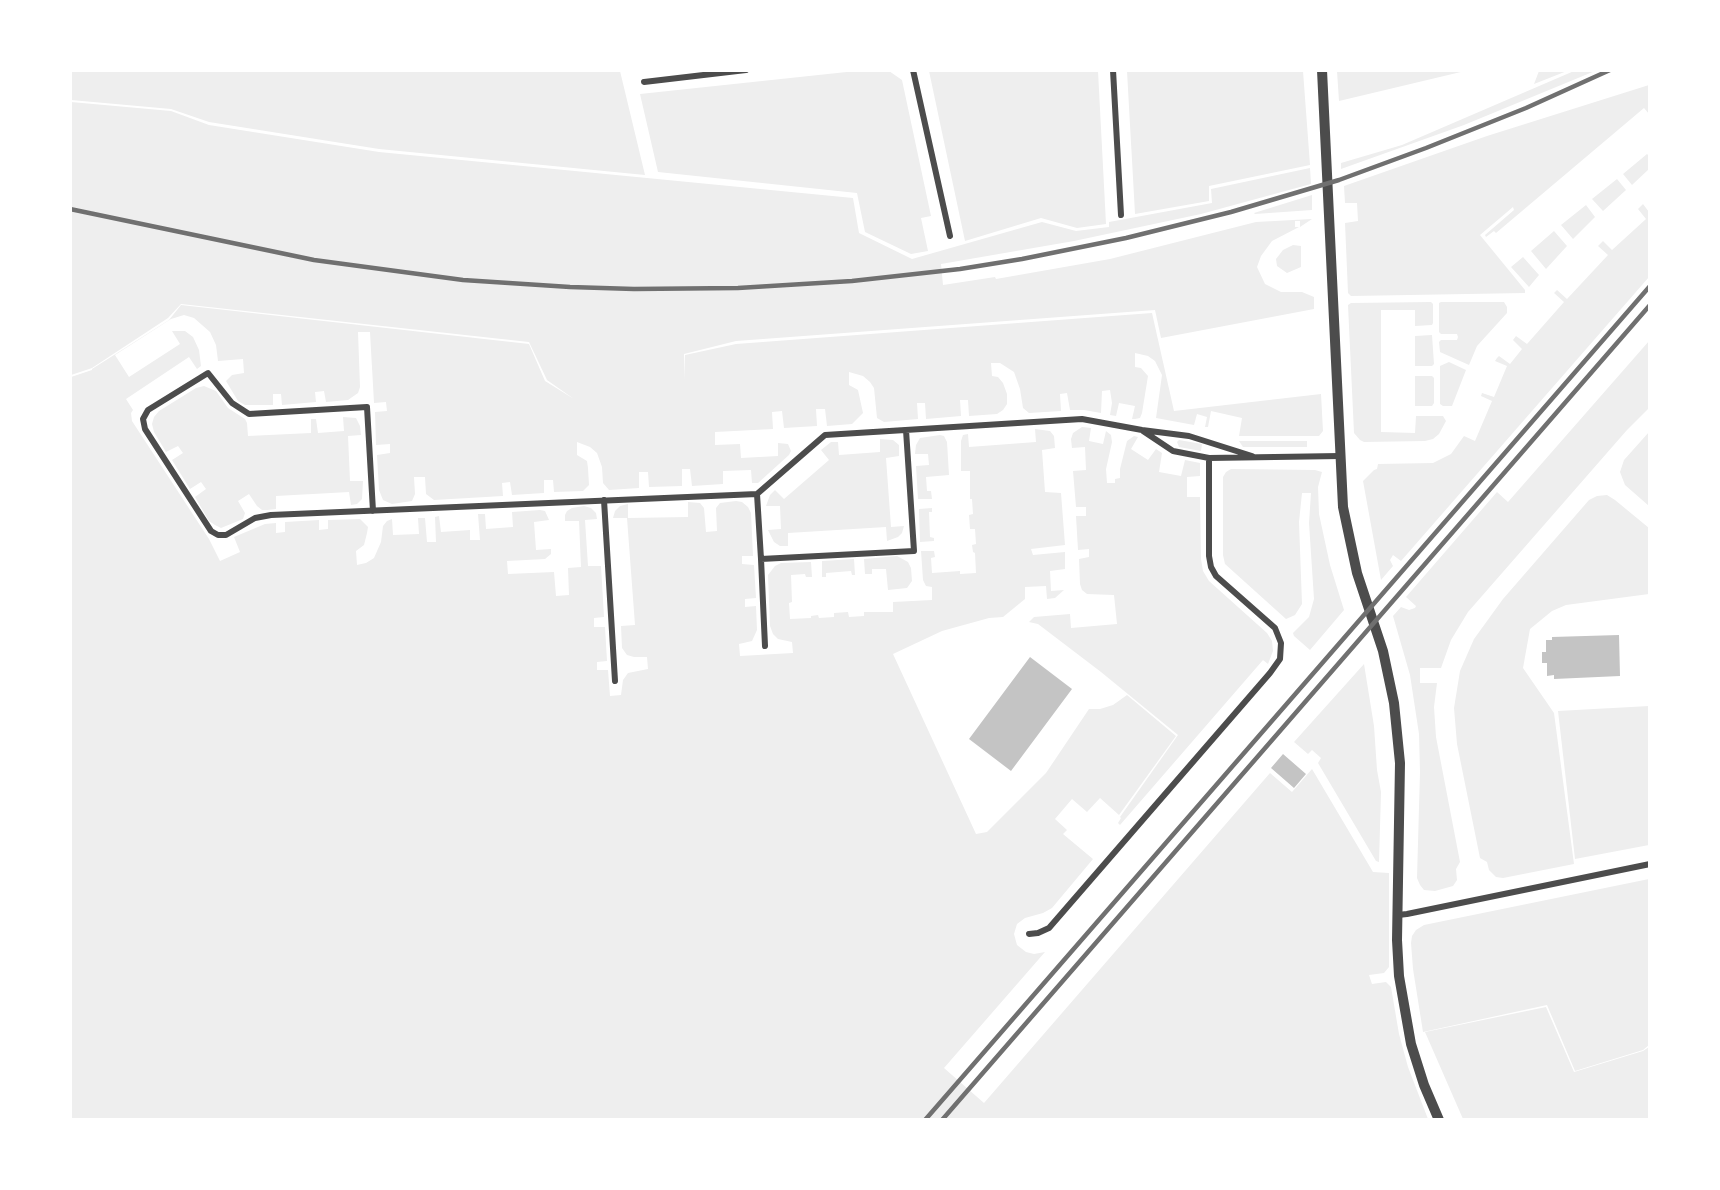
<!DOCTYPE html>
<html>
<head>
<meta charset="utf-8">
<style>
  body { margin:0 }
  #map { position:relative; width:1720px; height:1190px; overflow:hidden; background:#fff; font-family:Ubuntu,sans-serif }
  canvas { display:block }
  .frame { position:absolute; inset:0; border:72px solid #fff; pointer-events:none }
</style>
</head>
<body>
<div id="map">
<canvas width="1720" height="1190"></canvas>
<div class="frame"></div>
</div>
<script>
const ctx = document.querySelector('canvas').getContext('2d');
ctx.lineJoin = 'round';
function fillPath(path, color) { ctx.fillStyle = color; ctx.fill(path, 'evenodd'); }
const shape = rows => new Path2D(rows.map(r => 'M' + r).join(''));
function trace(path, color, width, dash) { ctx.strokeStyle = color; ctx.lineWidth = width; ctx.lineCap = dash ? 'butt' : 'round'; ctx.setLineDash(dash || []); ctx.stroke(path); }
fillPath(shape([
  [70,71,620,71,645,175,379,149,209,122,171,109,71,100],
  [856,71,889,71,902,80,931,216,921,218,928,251,911,254,865,232,857,193,658,172,640,94],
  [929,71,1098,71,1106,224,1077,228,1041,218,965,241],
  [1127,71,1303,71,1310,165,1209,186,1209,201,1135,214],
  [1337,71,1337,70,1465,71,1339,101],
  [1539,71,1539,70,1567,71,1534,84],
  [1574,71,1595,71,1464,125,1341,169,1341,163,1402,145],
  [1649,85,1649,114,1644,108,1496,233,1494,231,1486,237,1485,235,1514,210,1513,207,1480,235,1525,290,1525,293,1351,296,1348,293,1345,223,1358,221,1357,203,1345,203,1344,186,1487,136],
  [71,102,171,111,209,125,379,152,853,198,859,233,912,259,1042,222,1076,231,1109,227,1109,222,1212,203,1211,189,1310,168,1311,184,1201,214,1074,241,941,264,943,285,995,277,996,279,1110,259,1256,222,1312,219,1300,227,1300,221,1295,221,1295,227,1299,227,1272,241,1261,256,1257,267,1265,284,1281,292,1302,292,1314,297,1314,309,1161,338,1155,310,736,341,684,354,685,380,685,355,736,344,1152,313,1174,411,1321,394,1323,431,1319,436,1239,436,1242,418,1211,411,1208,427,1205,427,1207,417,1197,414,1194,425,1156,418,1162,375,1155,361,1148,356,1135,353,1135,367,1141,368,1148,376,1142,413,1140,418,1135,419,1132,419,1135,406,1119,403,1116,416,1110,415,1112,403,1110,390,1102,391,1101,413,1084,410,1070,410,1067,393,1060,394,1061,411,1029,413,1023,408,1020,389,1014,372,1000,363,991,363,992,376,998,377,1003,383,1007,394,1007,404,1003,410,997,414,969,416,968,400,960,400,961,416,926,419,925,403,917,403,918,419,884,422,877,418,874,388,870,382,863,376,849,372,849,385,858,390,863,413,852,424,827,426,825,409,816,409,817,426,784,428,782,411,772,412,773,429,715,432,715,445,740,444,741,458,778,456,778,443,788,444,791,451,789,455,758,483,752,483,751,470,723,471,723,484,692,486,690,469,682,469,682,486,649,487,648,472,639,472,639,488,609,490,603,483,602,467,597,453,590,447,577,442,577,455,587,461,588,468,589,485,583,491,554,492,553,480,544,480,544,493,512,495,510,482,502,483,503,496,434,500,426,494,425,477,414,477,415,494,412,501,392,504,383,500,379,490,377,455,390,453,390,444,376,445,375,412,387,411,386,402,374,403,370,332,358,332,360,387,358,393,348,400,326,402,324,391,315,392,316,402,282,405,281,394,273,394,273,405,245,405,238,401,226,381,232,375,244,373,243,359,218,361,216,345,210,332,194,318,184,315,171,319,115,355,129,377,180,344,172,331,185,331,193,337,199,350,201,366,197,369,189,357,126,399,133,410,131,413,132,421,209,539,220,561,240,552,234,537,265,524,276,523,276,533,285,532,285,522,319,520,319,530,328,529,328,520,360,519,368,527,367,533,364,545,356,551,357,565,366,563,374,558,381,542,383,526,387,521,392,519,393,535,419,534,418,518,425,518,427,542,436,542,435,517,439,516,441,532,470,530,470,540,480,540,478,514,485,514,486,529,513,527,512,512,540,510,545,511,549,520,534,522,536,550,551,549,551,554,545,559,507,561,508,574,554,572,556,596,569,595,568,568,581,567,579,521,565,521,565,515,567,511,572,508,584,506,591,508,596,513,597,519,585,520,588,566,601,566,604,617,594,618,594,627,605,627,607,661,597,662,597,670,608,670,610,696,621,695,623,680,628,673,648,669,647,657,634,657,627,655,622,648,621,626,635,625,627,518,613,518,615,511,620,506,628,504,628,518,688,517,688,502,700,503,704,508,706,532,717,531,716,508,720,503,736,501,742,502,748,507,751,513,753,556,742,556,742,564,754,565,756,598,745,599,745,607,756,606,757,630,752,641,739,644,740,656,793,653,792,642,778,639,773,634,770,626,768,575,775,566,781,563,811,562,812,577,806,577,805,574,791,575,792,602,789,603,790,619,811,618,811,616,818,615,819,618,834,617,834,613,848,612,849,617,864,616,864,612,893,612,893,602,932,600,932,587,926,586,923,580,921,551,934,551,935,557,931,558,932,573,960,571,960,574,976,573,975,553,973,552,972,545,976,544,975,529,970,529,969,515,973,514,972,499,970,499,970,471,961,471,961,441,963,435,968,434,969,447,1036,442,1035,429,1050,431,1054,436,1055,448,1042,450,1045,492,1061,493,1065,545,1031,549,1033,555,1065,552,1065,569,1050,571,1051,591,1064,590,1055,598,1047,599,1046,586,1025,587,1025,599,1003,617,989,618,942,631,893,654,976,834,987,832,1046,773,1089,709,1100,709,1113,705,1127,695,1176,736,1119,815,1100,798,1087,812,1072,799,1055,819,1067,830,1063,834,1093,859,1052,908,1043,913,1025,918,1017,924,1014,934,1017,945,1026,952,1034,954,1045,952,944,1068,984,1103,1270,773,1292,792,1312,769,1373,872,1389,873,1389,967,1384,973,1369,975,1372,984,1386,982,1391,987,1399,1034,1408,1067,1428,1119,71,1119,71,377,92,370,92,369,169,320,181,305,529,344,545,381,574,399,547,380,529,342,181,304,168,318,92,368,71,375],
  [1647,154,1649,156,1649,169,1632,185,1623,174],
  [1617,179,1626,190,1603,211,1592,199],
  [1312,195,1312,210,1255,214,1254,213],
  [1643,204,1649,212,1649,277,1401,561,1393,555,1390,560,1393,566,1381,580,1363,481,1374,470,1377,469,1378,464,1433,463,1451,454,1464,436,1475,441,1492,401,1481,396,1482,393,1494,397,1507,366,1495,361,1497,358,1499,356,1510,364,1522,349,1513,340,1516,336,1527,344,1564,302,1554,293,1557,290,1567,299,1608,255,1598,246,1603,241,1612,250,1646,219,1638,209],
  [1586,205,1595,217,1573,239,1561,225],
  [1554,231,1567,246,1546,269,1531,251],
  [1293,245,1301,246,1301,267,1287,273,1277,266,1276,259,1283,250],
  [1523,257,1539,275,1529,287,1511,267],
  [1431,302,1433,304,1433,323,1432,325,1415,326,1415,310,1381,310,1381,432,1415,433,1416,416,1443,416,1446,421,1439,434,1433,439,1425,441,1364,442,1360,440,1354,433,1348,305,1351,303],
  [1441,302,1504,302,1507,307,1507,313,1477,346,1469,365,1440,352,1439,342,1441,340,1457,340,1458,337,1457,334,1441,334,1439,332,1439,303],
  [1432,335,1434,364,1432,366,1415,366,1415,336],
  [1649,341,1649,408,1627,430,1468,612,1451,640,1441,668,1420,668,1420,683,1437,683,1434,707,1436,737,1460,862,1456,869,1457,880,1453,886,1435,891,1424,890,1420,885,1417,878,1420,772,1419,734,1410,675,1393,616,1401,607,1409,610,1415,608,1416,606,1406,597,1497,492,1508,502],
  [1449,362,1466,370,1452,406,1443,406,1440,404,1440,366],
  [1415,376,1432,376,1434,378,1434,403,1432,406,1415,406],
  [204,386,216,391,228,408,245,419,247,423,248,436,311,433,311,419,316,419,318,433,344,431,343,417,356,418,360,426,361,435,348,436,350,481,363,481,362,499,357,504,351,505,349,492,276,496,276,509,267,510,262,510,257,506,249,494,238,501,245,513,243,519,221,528,215,525,209,521,195,497,206,489,201,482,190,489,172,460,183,453,178,446,166,452,154,432,152,424,154,417,159,411,196,388],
  [1082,427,1091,428,1089,441,1103,444,1106,431,1111,435,1112,442,1106,469,1107,483,1115,483,1115,479,1120,478,1120,469,1127,441,1134,436,1138,437,1131,449,1148,460,1156,449,1162,453,1159,472,1181,476,1185,460,1200,463,1200,476,1187,477,1187,497,1200,497,1201,559,1203,571,1209,581,1267,633,1272,641,1273,651,1268,664,1263,660,1120,825,1118,823,1121,818,1120,817,1178,735,1101,672,1038,624,1029,622,1034,617,1070,614,1071,628,1117,624,1114,595,1087,594,1082,590,1080,584,1079,559,1089,557,1089,549,1078,550,1076,516,1086,516,1086,507,1076,507,1073,471,1086,470,1085,447,1072,448,1071,439,1073,433],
  [1649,432,1649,506,1625,485,1620,472,1624,460],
  [940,435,944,436,947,442,949,475,926,477,927,491,931,491,932,499,918,499,916,466,929,465,928,454,915,454,916,445,920,438],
  [880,439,893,440,899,445,899,456,886,458,891,527,904,526,902,533,898,537,887,541,886,527,788,533,788,546,780,546,774,542,768,530,781,529,780,506,766,506,770,495,775,490,784,499,829,460,821,450,831,442,838,442,839,455,880,452],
  [1179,440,1202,444,1201,451,1179,447,1177,442],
  [1239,441,1307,441,1307,447,1243,447],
  [1231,469,1315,470,1322,472,1318,487,1319,514,1330,565,1344,610,1310,650,1294,636,1293,633,1309,617,1314,599,1309,523,1311,493,1302,493,1299,522,1302,604,1295,615,1286,619,1225,564,1223,555,1223,477,1226,472],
  [1607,495,1615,500,1649,528,1649,594,1566,605,1552,611,1530,629,1523,668,1554,713,1574,864,1503,878,1496,877,1489,870,1487,862,1480,858,1457,744,1454,708,1460,671,1474,639,1503,599,1589,500,1597,496],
  [932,508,932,512,929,512,930,537,934,538,934,541,920,542,919,509],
  [897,556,908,562,911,568,912,581,907,588,888,590,886,569,872,569,872,574,865,574,864,559],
  [854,559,855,575,852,575,851,571,826,573,826,577,822,577,822,561],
  [1364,664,1374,726,1377,770,1381,792,1379,862,1376,861,1318,763,1321,758,1312,750,1308,754,1294,742],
  [1649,706,1649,845,1575,859,1558,711],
  [1649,879,1649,1045,1643,1050,1575,1071,1547,1005,1423,1032,1413,969,1411,943,1412,936,1416,930,1424,925],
  [1546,1007,1574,1072,1643,1051,1649,1047,1649,1119,1463,1119,1425,1032]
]), '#eee');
fillPath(shape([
  [1619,635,1620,676,1554,679,1554,675,1547,676,1547,663,1542,663,1542,652,1546,652,1546,640,1552,640,1552,637],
  [1030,657,1072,689,1011,771,969,739],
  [1283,754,1306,774,1294,788,1271,768]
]), '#c4c4c4');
trace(shape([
  [913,70,950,236],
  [1113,70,1121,215],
  [644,82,746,70],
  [906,430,914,551,761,559,757,494,825,435,1082,419,1142,430,1189,436,1252,456],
  [1143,431,1173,451,1209,458,1340,456],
  [604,500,615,681],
  [373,511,367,407,249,414,232,403,208,373,148,410,143,419,145,429,211,531,218,535,226,535,255,518,271,515,757,494],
  [761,559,765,646],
  [1398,915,1407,914,1650,864],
  [1029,934,1038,933,1049,928,1270,673,1280,659,1281,643,1275,628,1216,576,1211,567,1209,556,1209,458]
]), '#4c4c4c', 6);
trace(shape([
  [1322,70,1343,507,1357,573,1383,651,1394,703,1400,763,1397,940,1399,976,1411,1044,1424,1085,1439,1120]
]), '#4c4c4c', 10);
trace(shape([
  [70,209,314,260,463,280,570,287,634,289,738,288,852,281,960,269,1022,259,1126,238,1231,212,1339,180,1426,148,1526,108,1610,70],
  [925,1120,1650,286],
  [942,1120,1650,305]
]), '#707070', 4.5);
</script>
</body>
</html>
